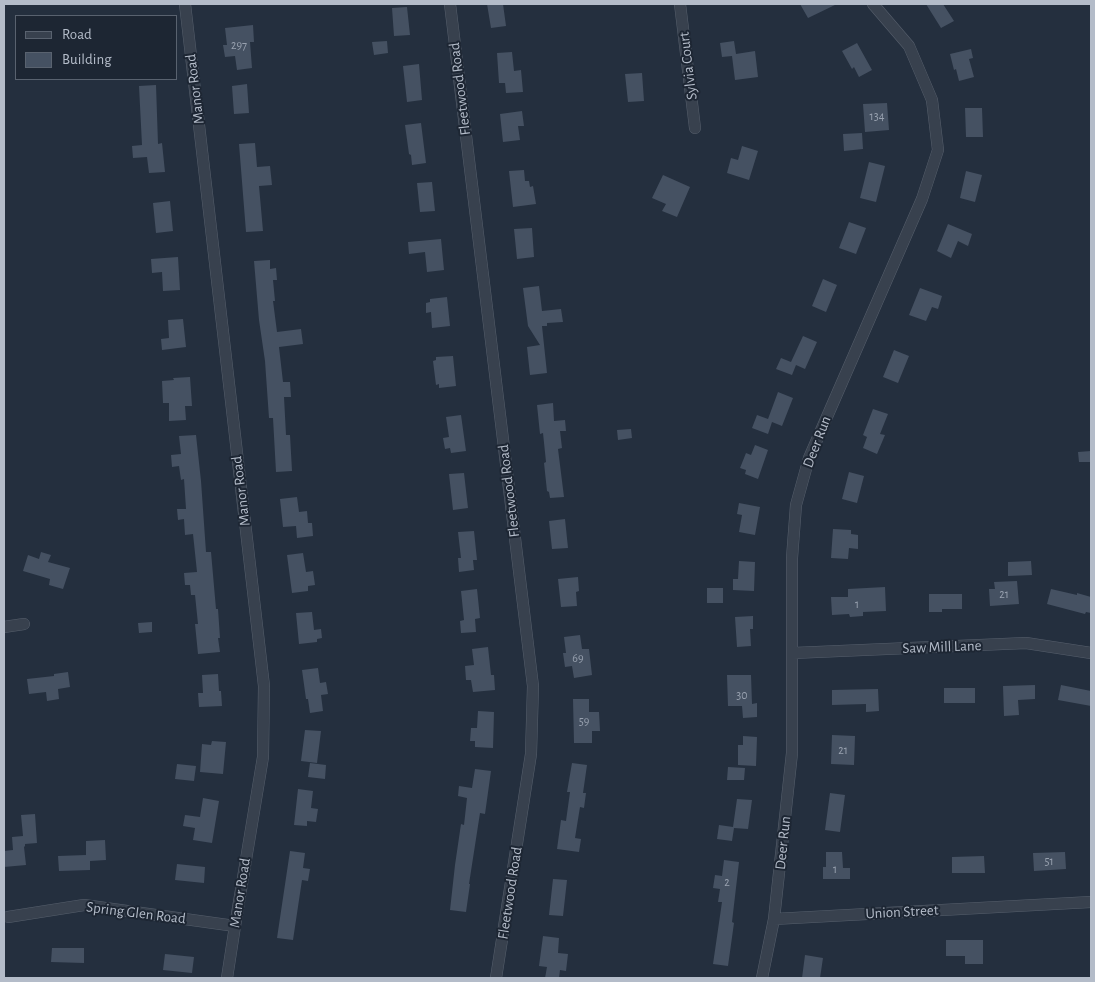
<!DOCTYPE html>
<html>
<head>
<meta charset="utf-8">
<style>
  body { margin:0 }
  #map { position:relative; width:1095px; height:982px; overflow:hidden; background:#242f3e; font-family:"Alegreya Sans",sans-serif }
  canvas { display:block }
  .frame { position:absolute; inset:0; border:5px solid #b4bcc9; pointer-events:none }
  .legend { position:absolute; left:15px; top:15px; width:162px; height:65px; box-sizing:border-box; background:#1d2633; border:1px solid #59626f; margin:0; padding:6px 9px; list-style:none; font-size:15px; color:#b4bcc9 }
  .legend li { display:flex; align-items:center; gap:10px; height:25px }
  .legend b { width:25px; border:1px solid #59626f }
</style>
</head>
<body>
<div id="map">
<canvas width="1095" height="982"></canvas>
<div class="frame"></div>
<ul class="legend">
<li><b style="height:6px;background:#38414e"></b>Road</li>
<li><b style="height:14px;background:#455162"></b>Building</li>
</ul>
</div>
<script>
const ctx = document.querySelector('canvas').getContext('2d');
ctx.lineJoin = 'round';
function fillPath(path, color) { ctx.fillStyle = color; ctx.fill(path, 'evenodd'); }
const shape = rows => new Path2D(rows.map(r => 'M' + r).join(''));
function trace(path, color, width, dash) { ctx.strokeStyle = color; ctx.lineWidth = width; ctx.lineCap = dash ? 'butt' : 'round'; ctx.setLineDash(dash || []); ctx.stroke(path); }
function write(font, color, halo, rows, align = 'center') {
  ctx.font = font + ' "Alegreya Sans",sans-serif'; ctx.lineWidth = 4; ctx.setLineDash([]); ctx.textBaseline = 'middle'; ctx.strokeStyle = halo; ctx.fillStyle = color; for (const [text, x, y, turn = 0] of rows) {
    ctx.save(); ctx.translate(x, y); ctx.rotate((+turn || 0) * Math.PI / 180); ctx.textAlign = isNaN(turn) ? turn : align; if (halo) ctx.strokeText(text, 0, 0); ctx.fillText(text, 0, 0); ctx.restore();
  }
}
fillPath(shape([
  [487,4,503,4,506,26,491,28],
  [800,4,837,4,808,18],
  [926,4,943,4,954,21,941,28],
  [407,7,410,35,394,36,392,8],
  [253,25,254,42,250,42,252,68,237,70,235,56,225,57,223,45,227,45,225,28],
  [387,41,388,53,374,55,372,42],
  [734,41,736,54,755,51,758,77,735,80,732,56,722,57,720,43],
  [857,43,872,70,859,77,854,67,852,69,842,51],
  [971,49,973,58,969,59,974,77,959,81,956,69,954,70,950,54],
  [512,52,514,71,521,70,523,92,506,93,505,83,499,83,497,53],
  [419,64,422,100,407,102,403,66],
  [642,73,644,101,628,102,625,74],
  [247,84,249,113,234,114,232,86],
  [156,85,158,144,162,143,165,172,149,173,147,157,133,158,132,146,142,145,139,86],
  [887,103,889,130,865,132,863,104],
  [965,108,982,108,983,137,966,137],
  [522,111,524,126,518,126,520,140,503,142,500,114],
  [421,123,426,163,412,165,411,155,409,154,405,125],
  [862,133,863,149,844,151,843,134],
  [255,143,257,167,270,166,272,185,259,186,263,231,246,232,239,144],
  [742,146,758,151,749,180,727,173,731,158,738,160],
  [869,162,885,166,876,202,860,198],
  [524,170,525,181,529,181,530,187,533,186,536,204,513,207,509,171],
  [966,171,982,175,975,202,960,198],
  [663,175,690,187,677,217,662,211,666,204,652,198],
  [432,182,435,211,420,212,417,183],
  [170,201,173,231,156,233,153,203],
  [849,222,866,228,856,254,839,248],
  [948,224,972,234,968,246,958,241,951,258,937,251],
  [532,228,534,257,517,259,514,229],
  [441,239,444,270,427,272,425,252,409,254,408,242],
  [178,257,180,290,163,291,162,272,152,273,151,259],
  [270,260,270,269,276,268,277,280,273,280,275,301,273,301,277,332,301,329,303,344,279,347,283,382,290,382,291,397,284,397,286,435,290,435,292,471,276,472,273,418,269,418,265,361,259,320,254,261],
  [823,279,837,285,826,312,812,306],
  [539,286,542,311,561,309,563,322,547,323,547,326,542,326,547,373,530,375,527,347,540,345,528,326,523,288],
  [920,288,942,296,938,309,932,307,926,321,909,315],
  [447,297,450,326,432,328,431,312,426,313,426,303,430,302,430,299],
  [183,319,186,347,162,350,161,339,169,338,168,320],
  [803,336,817,342,805,369,796,365,792,375,776,369,781,358,791,362],
  [894,350,909,356,898,383,883,377],
  [453,356,456,386,439,388,439,384,436,385,433,361,436,360,436,357],
  [190,377,192,406,185,406,186,420,169,421,169,403,163,403,162,381,174,380,173,378],
  [778,392,793,398,782,426,772,422,768,434,752,428,757,415,768,419],
  [553,403,554,421,565,420,566,431,560,431,562,448,558,449,564,497,550,498,549,492,547,491,544,463,546,462,543,433,540,434,537,405],
  [873,409,888,414,880,434,885,435,877,454,863,448,867,437,863,435],
  [461,415,466,451,451,453,450,448,445,449,443,438,449,437,446,417],
  [631,429,632,438,618,440,617,430],
  [196,435,201,481,206,552,211,552,216,609,218,609,220,638,218,638,220,652,198,654,195,624,198,624,195,595,191,595,190,585,185,585,184,573,197,572,193,534,185,535,184,519,178,520,177,509,186,509,184,479,181,480,179,466,172,467,171,455,181,454,179,436],
  [755,445,768,450,758,479,745,474,746,470,740,468,746,453,751,455],
  [1091,451,1091,462,1079,462,1078,452],
  [849,472,864,476,857,503,842,499],
  [464,473,468,508,453,510,449,474],
  [297,497,299,512,307,511,308,523,312,523,313,536,297,538,296,526,283,527,280,499],
  [739,503,760,507,755,535,739,532,742,515,737,514],
  [565,519,568,548,552,549,549,521],
  [833,529,851,530,851,534,858,535,858,549,849,548,848,559,831,558],
  [474,531,477,560,473,560,474,570,459,572,458,558,461,558,458,532],
  [41,552,51,555,48,562,70,568,63,589,49,585,50,579,23,571,28,555,39,559],
  [303,553,306,572,313,571,315,585,308,586,308,591,292,593,287,555],
  [739,561,755,562,754,591,733,590,733,579,738,579],
  [1031,561,1032,575,1008,576,1008,562],
  [578,577,579,591,576,592,577,606,561,607,558,579],
  [1017,581,1019,604,990,606,989,589,995,589,994,582],
  [885,587,886,611,863,612,863,616,850,617,849,614,832,615,831,597,848,597,848,589],
  [707,588,723,588,723,603,707,603],
  [477,589,480,618,475,619,476,632,461,633,460,621,464,620,461,591],
  [1051,589,1077,595,1077,593,1091,597,1091,613,1086,612,1085,614,1047,604],
  [929,594,962,594,962,609,942,609,942,612,929,612],
  [312,612,314,630,321,629,322,638,317,639,317,642,299,644,296,613],
  [753,616,753,629,750,629,751,646,737,647,735,617],
  [152,622,152,632,139,633,138,623],
  [580,635,582,649,589,649,592,675,574,678,572,666,565,667,563,653,566,653,564,637],
  [488,647,491,675,494,675,495,690,473,692,471,680,466,680,465,666,474,665,472,649],
  [318,668,320,683,326,682,328,694,321,695,323,711,310,713,308,699,306,699,302,670],
  [68,672,70,687,58,689,59,699,47,701,46,692,29,694,27,679,54,676,54,674],
  [218,674,219,691,221,691,222,706,199,707,198,693,203,693,202,675],
  [727,675,751,675,752,704,757,703,757,717,743,718,742,706,728,706],
  [1035,685,1035,699,1018,700,1019,715,1004,716,1003,686],
  [1061,685,1091,691,1091,706,1058,700],
  [944,688,975,688,975,703,944,703],
  [878,689,879,711,866,712,866,704,832,705,832,690],
  [573,699,589,699,589,712,599,712,600,731,592,731,592,743,574,743],
  [478,711,494,712,493,748,475,747,475,741,470,741,471,728,477,728],
  [305,730,321,731,317,763,301,761],
  [832,735,855,736,854,765,831,764],
  [743,736,757,737,756,766,738,765,738,745,743,745],
  [212,741,226,742,223,774,200,772,202,744,211,745],
  [310,763,326,765,325,779,308,777],
  [572,763,587,765,583,793,586,793,584,808,580,807,575,838,581,839,579,852,557,849,561,820,566,821,570,792,567,792],
  [177,764,196,766,194,781,175,779],
  [728,767,745,768,744,780,727,780],
  [475,769,491,771,485,814,480,813,469,884,470,884,466,912,450,910,455,865,461,824,464,825,467,798,458,796,459,786,472,788],
  [298,789,313,791,311,808,318,809,316,822,307,821,307,826,294,825],
  [830,793,845,795,840,832,825,830],
  [203,798,219,801,212,843,193,840,195,828,183,826,185,815,200,817],
  [737,799,752,800,748,829,734,828,732,841,717,839,719,825,733,827],
  [35,814,37,843,25,844,25,846,24,847,26,865,4,867,4,851,13,850,12,837,23,836,21,815],
  [105,840,106,860,90,861,90,870,59,871,58,856,86,855,86,841],
  [290,851,305,853,303,868,310,869,308,881,302,880,293,940,277,938],
  [826,852,842,852,843,868,850,868,850,879,823,879,823,867,826,867],
  [1065,852,1066,869,1034,871,1033,853],
  [984,856,985,873,952,873,952,857],
  [724,860,739,862,732,922,734,923,728,966,713,964,722,902,718,902,720,889,713,888,715,875,722,876],
  [177,864,205,867,204,883,175,880],
  [553,879,567,880,563,916,549,915],
  [543,936,559,938,558,953,568,954,566,971,560,970,559,978,545,978,547,967,539,966],
  [946,940,983,940,983,964,965,964,965,956,946,956],
  [52,948,84,948,84,963,51,962],
  [165,954,194,957,192,973,163,970],
  [805,955,823,958,820,978,802,978]
]), '#455162');
const street = shape([
  [185,4,264,686,263,757,235,926,227,978],
  [450,4,533,686,531,754,496,978],
  [680,4,695,128],
  [4,627,24,624],
  [793,653,1026,643,1091,653],
  [8,917,84,905,235,926],
  [774,919,1091,902],
  [762,978,774,919,792,753,792,558,796,505,809,458,922,199,938,150,932,100,909,46,873,4]
]);
trace(street, '#565f6c', 12);
trace(street, '#38414e', 11);
write('12px', '#98a1af', null, [
  ["297",239,45],
  ["134",877,116],
  ["21",1004,594],
  ["1",857,604],
  ["69",578,658],
  ["30",742,695],
  ["59",584,721],
  ["21",843,750],
  ["51",1049,861],
  ["1",835,869],
  ["2",727,882]
]);
write('15px', '#b4bcc9', '#1d2633', [
  ["Sylvia Court",688,66,-97],
  ["Manor Road",195,89,-97],
  ["Fleetwood Road",460,89,-97],
  ["Deer Run",817,442,-69],
  ["Manor Road",241,491,-97],
  ["Fleetwood Road",509,491,-97],
  ["Saw Mill Lane",942,647,-2],
  ["Deer Run",783,843,-84],
  ["Manor Road",240,893,-81],
  ["Fleetwood Road",510,893,-81],
  ["Union Street",902,912,-3],
  ["Spring Glen Road",136,913,7]
]);
</script>
</body>
</html>
